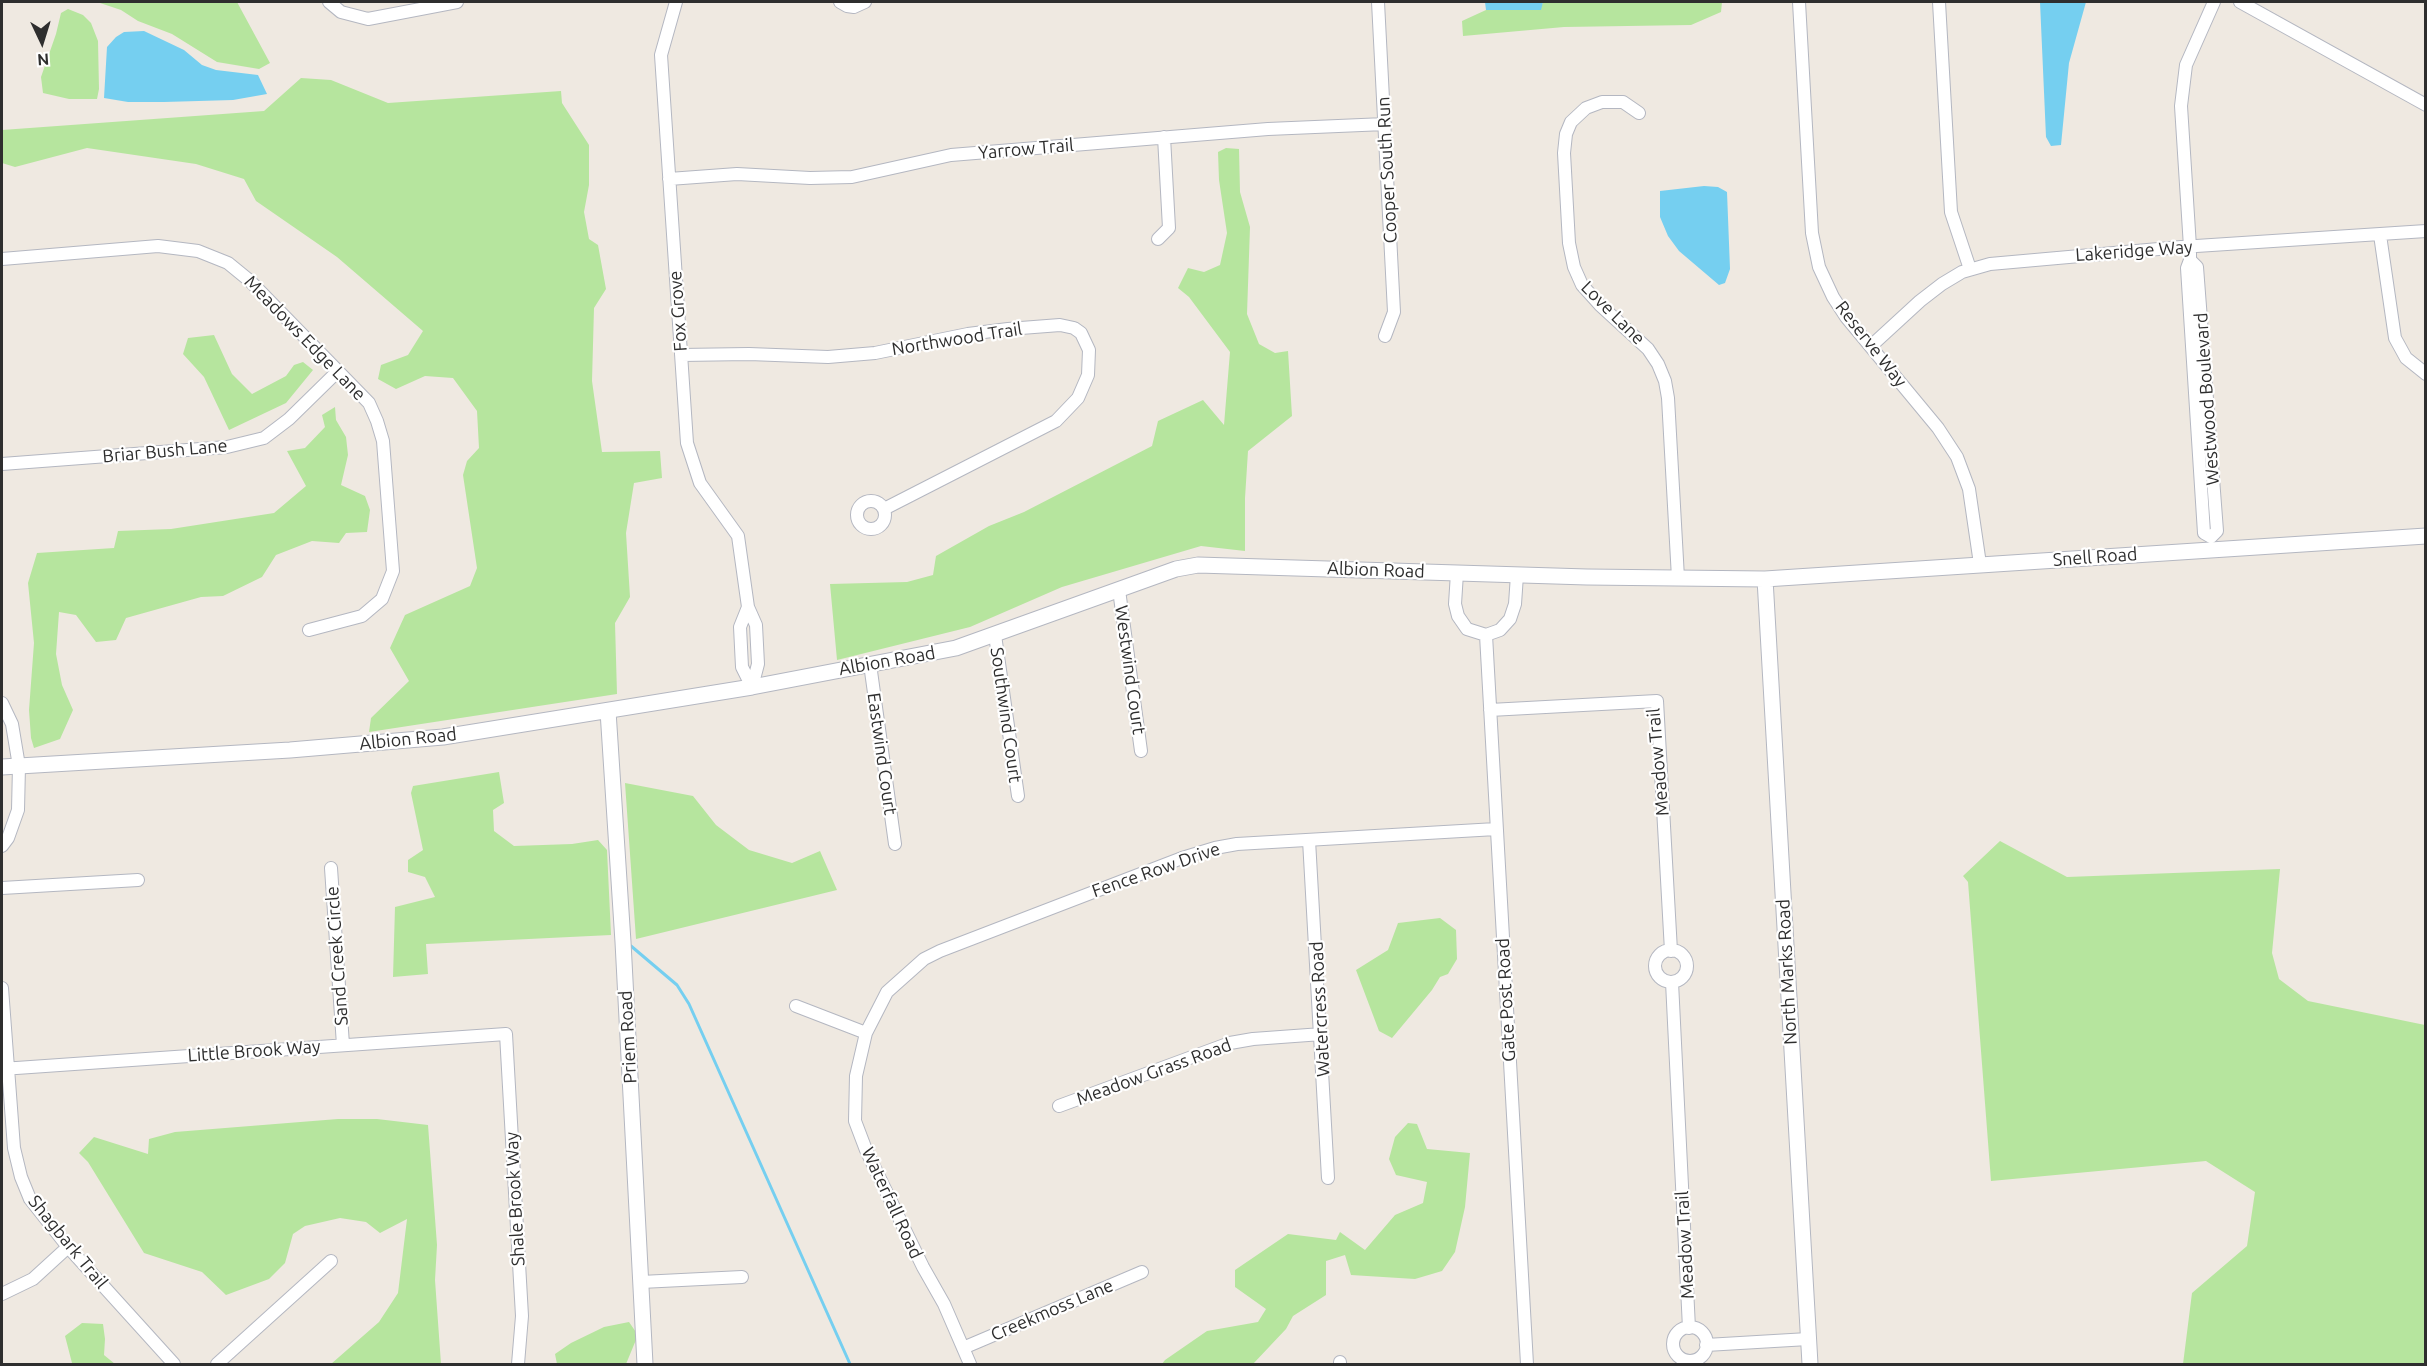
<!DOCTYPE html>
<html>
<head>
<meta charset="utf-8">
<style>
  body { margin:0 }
  #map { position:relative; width:2427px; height:1366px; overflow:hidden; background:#efe9e1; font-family:Ubuntu,sans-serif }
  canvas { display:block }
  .frame { position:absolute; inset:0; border:3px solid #2e2e2e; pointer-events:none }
  .north { position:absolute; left:12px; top:12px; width:60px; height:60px; -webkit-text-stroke:4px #fff; paint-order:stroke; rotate:176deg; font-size:16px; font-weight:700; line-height:24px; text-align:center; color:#2e2e2e }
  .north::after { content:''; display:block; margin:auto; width:21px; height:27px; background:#2e2e2e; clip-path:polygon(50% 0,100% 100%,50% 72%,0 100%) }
</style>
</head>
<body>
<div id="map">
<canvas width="2427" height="1366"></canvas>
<div class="frame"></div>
<div class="north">N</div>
</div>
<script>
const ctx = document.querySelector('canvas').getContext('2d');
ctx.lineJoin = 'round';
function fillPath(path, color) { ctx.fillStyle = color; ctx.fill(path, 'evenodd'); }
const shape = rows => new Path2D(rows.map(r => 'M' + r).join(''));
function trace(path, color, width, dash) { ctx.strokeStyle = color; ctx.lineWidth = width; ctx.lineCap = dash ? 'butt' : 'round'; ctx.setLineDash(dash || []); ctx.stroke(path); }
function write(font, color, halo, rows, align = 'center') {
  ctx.font = font + ' Ubuntu,sans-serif'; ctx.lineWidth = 4.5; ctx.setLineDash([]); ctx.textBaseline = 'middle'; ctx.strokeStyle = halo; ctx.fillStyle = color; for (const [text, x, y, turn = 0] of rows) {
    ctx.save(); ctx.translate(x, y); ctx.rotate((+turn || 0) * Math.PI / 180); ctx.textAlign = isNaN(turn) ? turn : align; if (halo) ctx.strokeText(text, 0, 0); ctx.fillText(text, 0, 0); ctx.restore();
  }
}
fillPath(shape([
  [97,2,237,2,270,63,259,69,217,62,172,34,138,21,121,10],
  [1543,2,1722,2,1721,12,1691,25,1564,27,1463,36,1462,21,1486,10,1540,10],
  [68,9,83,15,91,23,98,41,99,89,97,99,69,99,43,93,41,77,56,34,61,13],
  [301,78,331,80,388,103,561,91,562,103,589,145,589,185,584,212,589,239,598,245,606,289,594,308,592,381,602,452,660,451,662,478,634,483,626,533,630,597,615,623,617,694,369,732,371,718,409,681,390,648,405,615,470,586,477,568,463,475,467,461,479,448,477,411,453,378,425,376,396,389,378,379,381,365,408,355,423,331,337,257,256,201,244,179,196,164,87,148,15,167,2,163,2,130,264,111],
  [1226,148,1239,149,1240,192,1250,227,1247,314,1259,344,1275,353,1288,351,1292,416,1248,451,1245,498,1245,551,1201,546,1062,587,970,627,837,660,830,584,907,582,933,575,936,556,989,526,1024,512,1152,446,1158,421,1203,400,1224,425,1230,352,1189,297,1178,288,1188,268,1204,272,1220,265,1227,233,1219,180,1218,152],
  [214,335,232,374,252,394,286,376,294,365,303,362,313,370,286,403,229,430,204,377,183,354,188,338],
  [335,407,336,420,346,437,348,455,341,485,365,496,370,510,367,532,346,533,339,543,312,541,276,555,262,577,223,596,201,597,126,618,116,640,96,642,76,615,59,612,56,654,62,685,73,710,60,739,34,748,31,738,29,710,34,643,28,583,37,553,114,548,118,531,171,529,274,513,306,486,287,451,305,448,325,427,322,415],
  [499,772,504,803,493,810,494,831,514,846,572,844,598,840,607,850,611,935,426,944,428,974,393,977,395,907,435,897,425,877,408,872,408,860,423,850,411,793,413,786],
  [625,783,693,796,716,825,749,850,792,863,820,851,837,890,636,939],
  [2000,841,2067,877,2280,869,2272,953,2279,979,2308,1001,2425,1025,2425,1364,2183,1364,2192,1293,2247,1246,2255,1192,2206,1161,1991,1181,1968,882,1963,876],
  [1440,918,1456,930,1457,959,1448,974,1440,977,1432,990,1392,1038,1379,1031,1356,970,1388,950,1398,923],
  [338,1119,377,1119,428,1125,437,1245,435,1280,441,1364,331,1364,379,1322,398,1293,407,1219,380,1233,366,1222,340,1218,305,1226,293,1234,285,1263,269,1279,226,1295,202,1272,144,1253,88,1162,79,1153,94,1137,148,1154,149,1139,175,1132],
  [1408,1123,1417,1124,1427,1149,1470,1153,1465,1207,1455,1252,1442,1271,1415,1279,1351,1275,1345,1255,1326,1261,1326,1295,1293,1316,1286,1329,1253,1364,1162,1364,1165,1360,1207,1331,1258,1322,1266,1309,1235,1287,1235,1270,1288,1234,1336,1240,1340,1232,1365,1250,1395,1215,1423,1203,1427,1182,1396,1175,1389,1159,1395,1137],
  [629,1322,638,1335,626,1364,557,1364,555,1354,571,1343,604,1327],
  [82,1323,103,1324,105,1339,104,1355,115,1364,70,1364,72,1363,65,1336]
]), '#b6e59e');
fillPath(shape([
  [1485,2,1543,2,1541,10,1486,10],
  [2040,2,2086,2,2069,63,2061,145,2051,146,2046,137],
  [144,31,184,50,202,65,216,70,258,75,267,94,233,100,164,102,128,102,104,98,107,47,116,37,124,32],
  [1704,186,1718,187,1727,192,1730,269,1725,283,1719,285,1679,251,1668,236,1660,217,1660,191]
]), '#75cff0');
trace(shape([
  [631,946,677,985,689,1004,850,1364]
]), '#75cff0', 3);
const minor = shape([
  [329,2,341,12,368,19,457,2],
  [676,2,661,55,687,443,700,483,738,536,748,607,756,625,758,664,752,687],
  [840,2,847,6,854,7,865,2],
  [1378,2,1394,312,1385,336],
  [1799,2,1812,233,1819,267,1833,297,1846,317,1938,428,1957,457,1969,489,1980,564],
  [1939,2,1951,212,1970,269],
  [2240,2,2426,105],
  [1639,113,1623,102,1602,102,1586,108,1571,122,1566,134,1564,153,1569,243,1574,267,1582,285,1600,305,1648,349,1658,364,1665,381,1668,398,1678,578],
  [669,179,737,174,810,178,852,177,951,155,1268,129,1385,124],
  [2380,235,2395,338,2406,358,2426,374],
  [1158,239,1169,228,1164,137],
  [2,259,158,246,198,251,228,263,250,281,369,403,377,421,383,441,393,571,382,599,362,616,309,630],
  [2190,260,2197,267,2217,531,2211,537,2204,533,2187,268,2190,260,2190,247,2181,106,2186,65,2214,2],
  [1871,346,1920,301,1942,284,1962,272,1990,264,2181,247,2426,231],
  [681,355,749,354,828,357,875,353,968,334,1008,329,1060,325,1074,328,1081,333,1089,350,1088,375,1078,398,1056,421,884,509],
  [2,464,227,447,264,438,289,419,337,372],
  '857 515a14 14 0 1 1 28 0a14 14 0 1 1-28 0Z',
  [1457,573,1455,604,1458,616,1467,629,1486,635,1500,630,1510,619,1515,604,1517,575],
  [1119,590,1141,751],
  [748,607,740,627,742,667,752,687],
  [995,635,1018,796],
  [1486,635,1527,1364],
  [870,664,895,844],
  [2,703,12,724,19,766,18,810,8,838,2,846],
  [1490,710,1657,701,1671,951],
  [1309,840,1328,1178],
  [331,868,343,1045],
  [2,888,138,880],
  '1655 966a16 16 0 1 1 32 0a16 16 0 1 1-32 0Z',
  [1672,982,1689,1328],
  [2,988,14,1148,21,1177,30,1199,68,1247,174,1364],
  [796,1006,866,1033],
  [2,1069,506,1034,522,1316,518,1364],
  [1059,1106,1230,1043,1253,1039,1322,1034],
  [641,1282,742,1277],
  [2,1294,33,1279,68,1247],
  '1673 1344a17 17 0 1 1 34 0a17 17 0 1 1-34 0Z',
  [1706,1345,1808,1339],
  [963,1348,1142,1272],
  [1340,1362,1340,1364],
  [217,1364,331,1261],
  [970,1364,944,1304,923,1267,866,1150,855,1121,856,1076,866,1033,887,992,924,959,940,951,1182,858,1215,848,1237,844,1496,829]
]);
const tertiary = shape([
  [1765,579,1810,1364],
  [608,711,623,942,645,1364],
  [2,767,290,750,443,737,752,687,956,648,1176,569,1198,565,1587,577,1765,579,2426,536]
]);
trace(minor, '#b4b7c1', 14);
trace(tertiary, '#b4b7c1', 17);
trace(minor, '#fff', 12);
trace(tertiary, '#fff', 15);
write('18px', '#2e2e2e', '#fff', [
  ["Yarrow Trail",1026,149,-5],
  ["Cooper South Run",1387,170,-93],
  ["Lakeridge Way",2134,251,-4],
  ["Fox Grove",678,311,-94],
  ["Love Lane",1613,313,45],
  ["Meadows Edge Lane",305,338,46],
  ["Northwood Trail",957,339,-9],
  ["Reserve Way",1871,344,52],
  ["Westwood Boulevard",2207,399,-94],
  ["Briar Bush Lane",165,451,-5],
  ["Snell Road",2095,557,-4],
  ["Albion Road",1376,570,2],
  ["Albion Road",887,661,-10],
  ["Westwind Court",1130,670,82],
  ["Southwind Court",1006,715,82],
  ["Albion Road",408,739,-6],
  ["Eastwind Court",882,754,82],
  ["Meadow Trail",1658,762,-95],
  ["Fence Row Drive",1156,870,-19],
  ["Sand Creek Circle",337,956,-94],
  ["North Marks Road",1787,972,-93],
  ["Gate Post Road",1506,1000,-93],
  ["Watercress Road",1320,1009,-93],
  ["Priem Road",628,1037,-93],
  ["Little Brook Way",254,1051,-4],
  ["Meadow Grass Road",1154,1072,-20],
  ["Shale Brook Way",515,1199,-93],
  ["Waterfall Road",892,1203,65],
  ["Shagbark Trail",68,1242,51],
  ["Meadow Trail",1685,1245,-93],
  ["Creekmoss Lane",1052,1310,-23]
]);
</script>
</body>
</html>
